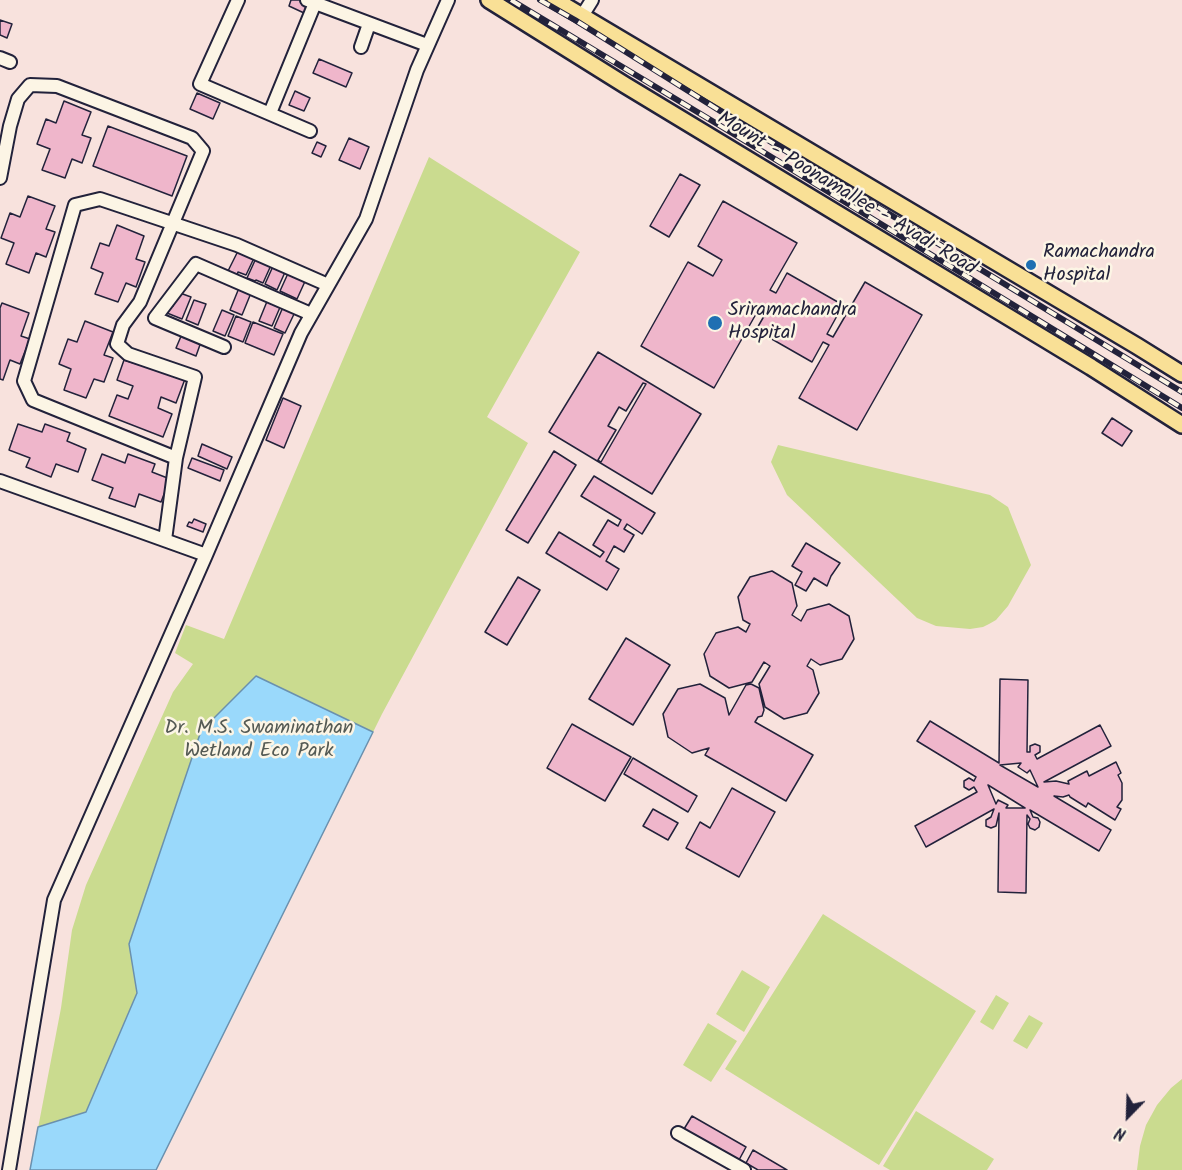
<!DOCTYPE html>
<html>
<head>
<meta charset="utf-8">
<style>
  body { margin:0 }
  #map { position:relative; width:1182px; height:1170px; overflow:hidden; background:#f8e2dd; font-family:Kalam,sans-serif }
  canvas { display:block }
  .north { position:absolute; left:1098px; top:1086px; width:60px; height:60px; -webkit-text-stroke:4px #fcf5e5; paint-order:stroke; rotate:203deg; font-size:16px; font-weight:700; line-height:24px; text-align:center; color:#22223b }
  .north::after { content:''; display:block; margin:auto; width:21px; height:27px; background:#22223b; clip-path:polygon(50% 0,100% 100%,50% 72%,0 100%) }
</style>
</head>
<body>
<div id="map">
<canvas width="1182" height="1170"></canvas>
<div class="north">N</div>
</div>
<script>
const ctx = document.querySelector('canvas').getContext('2d');
ctx.lineJoin = 'round';
function fillPath(path, color) { ctx.fillStyle = color; ctx.fill(path, 'evenodd'); }
const shape = rows => new Path2D(rows.map(r => 'M' + r).join(''));
function trace(path, color, width, dash) { ctx.strokeStyle = color; ctx.lineWidth = width; ctx.lineCap = dash ? 'butt' : 'round'; ctx.setLineDash(dash || []); ctx.stroke(path); }
function write(font, color, halo, rows, align = 'center') {
  ctx.font = font + ' Kalam,sans-serif'; ctx.lineWidth = 5; ctx.setLineDash([]); ctx.textBaseline = 'middle'; ctx.strokeStyle = halo; ctx.fillStyle = color; for (const [text, x, y, turn = 0] of rows) {
    ctx.save(); ctx.translate(x, y); ctx.rotate((+turn || 0) * Math.PI / 180); ctx.textAlign = isNaN(turn) ? turn : align; if (halo) ctx.strokeText(text, 0, 0); ctx.fillText(text, 0, 0); ctx.restore();
  }
}
fillPath(shape([
  [429,157,580,252,487,417,528,443,382,714,156,1170,30,1170,61,1008,72,930,86,885,173,692,193,664,175,653,186,625,224,639],
  [778,445,990,495,1008,507,1031,565,1008,606,996,620,989,624,983,627,970,629,936,626,917,618,787,495,771,462],
  [823,914,976,1011,879,1165,725,1069],
  [742,970,770,987,744,1032,716,1014],
  [996,995,1009,1003,993,1030,980,1022],
  [1029,1015,1043,1023,1027,1049,1013,1041],
  [708,1023,737,1041,711,1082,683,1065],
  [1182,1079,1182,1170,1137,1170,1140,1146,1146,1125,1157,1105,1171,1088],
  [916,1111,994,1159,987,1170,890,1170,883,1166]
]), '#cadb8f');
const water = shape([
  [256,676,373,732,156,1170,30,1170,38,1127,86,1112,137,993,129,944,201,731,256,676]
]);
fillPath(water, '#9ad9fb');
trace(water, '#6a90ae', 1.5);
const building = shape([
  [291,0,300,0,308,3,304,13,289,6,291,0],
  [0,20,12,24,7,38,0,35,0,20],
  [319,59,352,73,346,87,313,73,319,59],
  [295,91,310,98,304,111,289,105,295,91],
  [197,93,220,103,213,119,190,109,197,93],
  [64,101,91,112,82,135,91,138,82,163,72,159,65,178,42,170,50,149,37,144,46,119,56,123,64,101],
  [108,126,187,156,172,196,93,166,108,126],
  [349,138,369,147,360,169,339,160,349,138],
  [317,142,326,146,321,157,312,153,317,142],
  [680,174,700,185,669,237,650,226,680,174],
  [28,196,55,206,46,229,55,232,46,257,36,253,29,273,6,264,14,243,1,238,10,213,20,217,28,196],
  [723,201,797,243,770,290,776,293,787,273,843,305,827,334,833,337,865,282,922,315,857,430,799,398,829,345,823,342,812,362,756,330,767,311,760,307,714,388,641,346,688,262,713,276,722,260,698,246,723,201],
  [117,225,144,236,136,259,145,262,136,287,126,283,118,302,95,294,103,273,91,268,100,243,109,246,117,225],
  [239,249,255,256,246,275,238,272,237,275,228,271,239,249],
  [257,256,272,263,263,283,256,280,255,281,247,278,257,256],
  [274,264,286,270,277,290,265,284,274,264],
  [290,269,307,277,297,299,280,291,290,269],
  [239,288,251,293,242,315,230,310,239,288],
  [180,293,191,297,182,319,167,313,170,304,173,306,176,298,180,293],
  [268,299,281,305,272,326,259,321,268,299],
  [194,300,206,304,198,325,186,320,194,300],
  [2,303,29,313,21,336,30,339,20,364,10,360,3,380,0,379,0,308,2,303],
  [283,307,295,312,285,333,274,328,283,307],
  [222,310,234,315,225,336,213,331,222,310],
  [236,316,251,322,243,342,228,336,236,316],
  [85,321,113,332,104,355,113,358,104,382,94,379,86,398,64,390,71,369,59,364,68,339,77,342,85,321],
  [253,322,283,334,274,355,245,343,253,322],
  [182,334,201,342,196,356,176,348,182,334],
  [598,352,701,414,652,494,549,432,598,352],
  [643,383,646,384,601,462,598,460,616,430,608,426,619,407,626,411,643,383],
  [124,360,185,379,176,403,161,397,158,408,172,414,163,437,109,416,117,395,128,399,133,386,117,380,124,360],
  [283,398,301,406,284,448,266,440,283,398],
  [1112,418,1132,431,1122,446,1102,433,1112,418],
  [18,424,42,432,45,424,70,433,67,441,86,449,78,472,56,464,51,477,26,467,30,458,9,450,18,424],
  [202,444,232,457,227,469,198,456,202,444],
  [554,451,576,465,528,543,506,530,554,451],
  [102,454,125,463,128,454,155,464,152,472,170,479,161,502,139,494,135,507,109,498,113,488,92,480,102,454],
  [192,458,224,470,220,481,188,468,192,458],
  [594,476,655,513,642,534,627,524,624,529,634,535,624,552,614,546,606,561,619,569,607,590,546,553,559,532,600,557,604,552,593,545,608,520,618,526,621,520,581,496,594,476],
  [194,519,206,524,203,532,187,526,189,522,192,523,194,519],
  [806,543,840,563,831,576,827,586,814,578,806,591,795,585,802,572,792,566,806,543],
  [772,571,792,583,797,606,792,615,801,621,807,610,829,604,849,616,854,639,842,659,820,665,811,659,807,666,813,670,819,693,807,713,784,719,765,707,759,684,770,666,764,662,752,682,729,688,710,676,704,654,716,633,738,627,746,632,750,624,743,620,738,597,750,577,772,571],
  [518,577,540,590,507,645,485,632,518,577],
  [626,638,670,665,633,725,589,699,626,638],
  [1000,679,1028,680,1027,752,1030,752,1030,746,1035,744,1040,746,1040,752,1035,755,1037,759,1100,725,1111,746,1044,782,1056,781,1069,784,1068,781,1087,771,1089,776,1116,762,1121,773,1118,775,1122,783,1122,800,1117,807,1121,809,1115,820,1088,803,1086,807,1070,797,1069,795,1063,797,1054,796,1111,830,1099,851,1030,810,1033,817,1038,818,1040,822,1039,827,1035,830,1030,828,1028,824,1030,819,1027,815,1026,893,998,892,999,813,996,826,991,828,986,826,986,820,991,817,994,809,926,847,915,826,977,792,974,787,969,790,964,787,964,781,969,778,974,781,976,777,917,741,930,721,999,763,1000,679],
  [1021,763,1018,767,1027,773,1030,770,1038,787,1000,765,1021,763],
  [988,785,1025,808,1006,808,1008,805,998,800,996,804,988,785],
  [700,684,725,698,729,715,746,685,751,684,759,688,764,710,762,716,758,717,755,722,813,755,786,801,705,755,709,748,692,753,668,737,663,714,678,689,700,684],
  [572,724,631,757,605,801,547,768,572,724],
  [633,758,697,796,688,812,624,774,633,758],
  [732,788,775,812,739,877,686,848,700,822,710,828,732,788],
  [653,809,678,823,668,840,643,826,653,809],
  [692,1116,746,1147,739,1160,684,1129,692,1116],
  [753,1150,787,1170,758,1170,746,1163,753,1150]
]);
fillPath(building, '#efb6cb');
trace(building, '#22223b', 1.5);
const minor = shape([
  [238,0,200,84,310,131],
  [307,0,427,45],
  [582,16,592,0],
  [361,47,369,24],
  [0,58,10,62],
  [270,113,315,3],
  [0,178,10,126,18,99,30,85,57,86,192,138,203,151,140,302,123,325,117,344,128,354,195,377,176,458,165,540],
  [224,347,155,318,196,264,311,314],
  [176,458,33,400,24,381,75,205,100,199,237,245,328,285],
  [0,481,206,555],
  [678,1133,744,1170],
  [9,1170,54,900,206,555,301,333,366,219,417,70,448,0]
]);
const major = shape([
  [489,0,625,85,1091,367,1182,425],
  [555,0,1137,346,1182,374]
]);
trace(minor, '#22223b', 16);
trace(major, '#22223b', 20);
trace(minor, '#fcf5e5', 12);
trace(major, '#f9e096', 15);
const rail = shape([
  [511,0,719,125,1182,408],
  [540,0,575,20,725,114,1182,392]
]);
trace(rail, '#22223b', 6);
trace(rail, '#fcf5e5', 4, [11]);
for (const [x, y, r, color] of [
  [1031,265,6,"#1f6fb2"],
  [715,323,8,"#1f6fb2"]
]) { const dot = new Path2D(); dot.arc(x, y, r, 0, 2 * Math.PI); ctx.fillStyle = color; ctx.fill(dot); trace(dot, '#fcf5e5', 2); }
write('20px', '#22223b', '#fcf5e5', [
  ["Mount - Poonamallee - Avadi Road",846,195,31]
]);
write('20px', '#22223b', '#fcf5e5', [
  ["Ramachandra",1043,254],
  ["Hospital",1043,277],
  ["Sriramachandra",728,312],
  ["Hospital",728,335]
], 'left');
write('20px', '#545a54', '#fcf5e5', [
  ["Dr. M.S. Swaminathan",259,730],
  ["Wetland Eco Park",259,753]
]);
</script>
</body>
</html>
